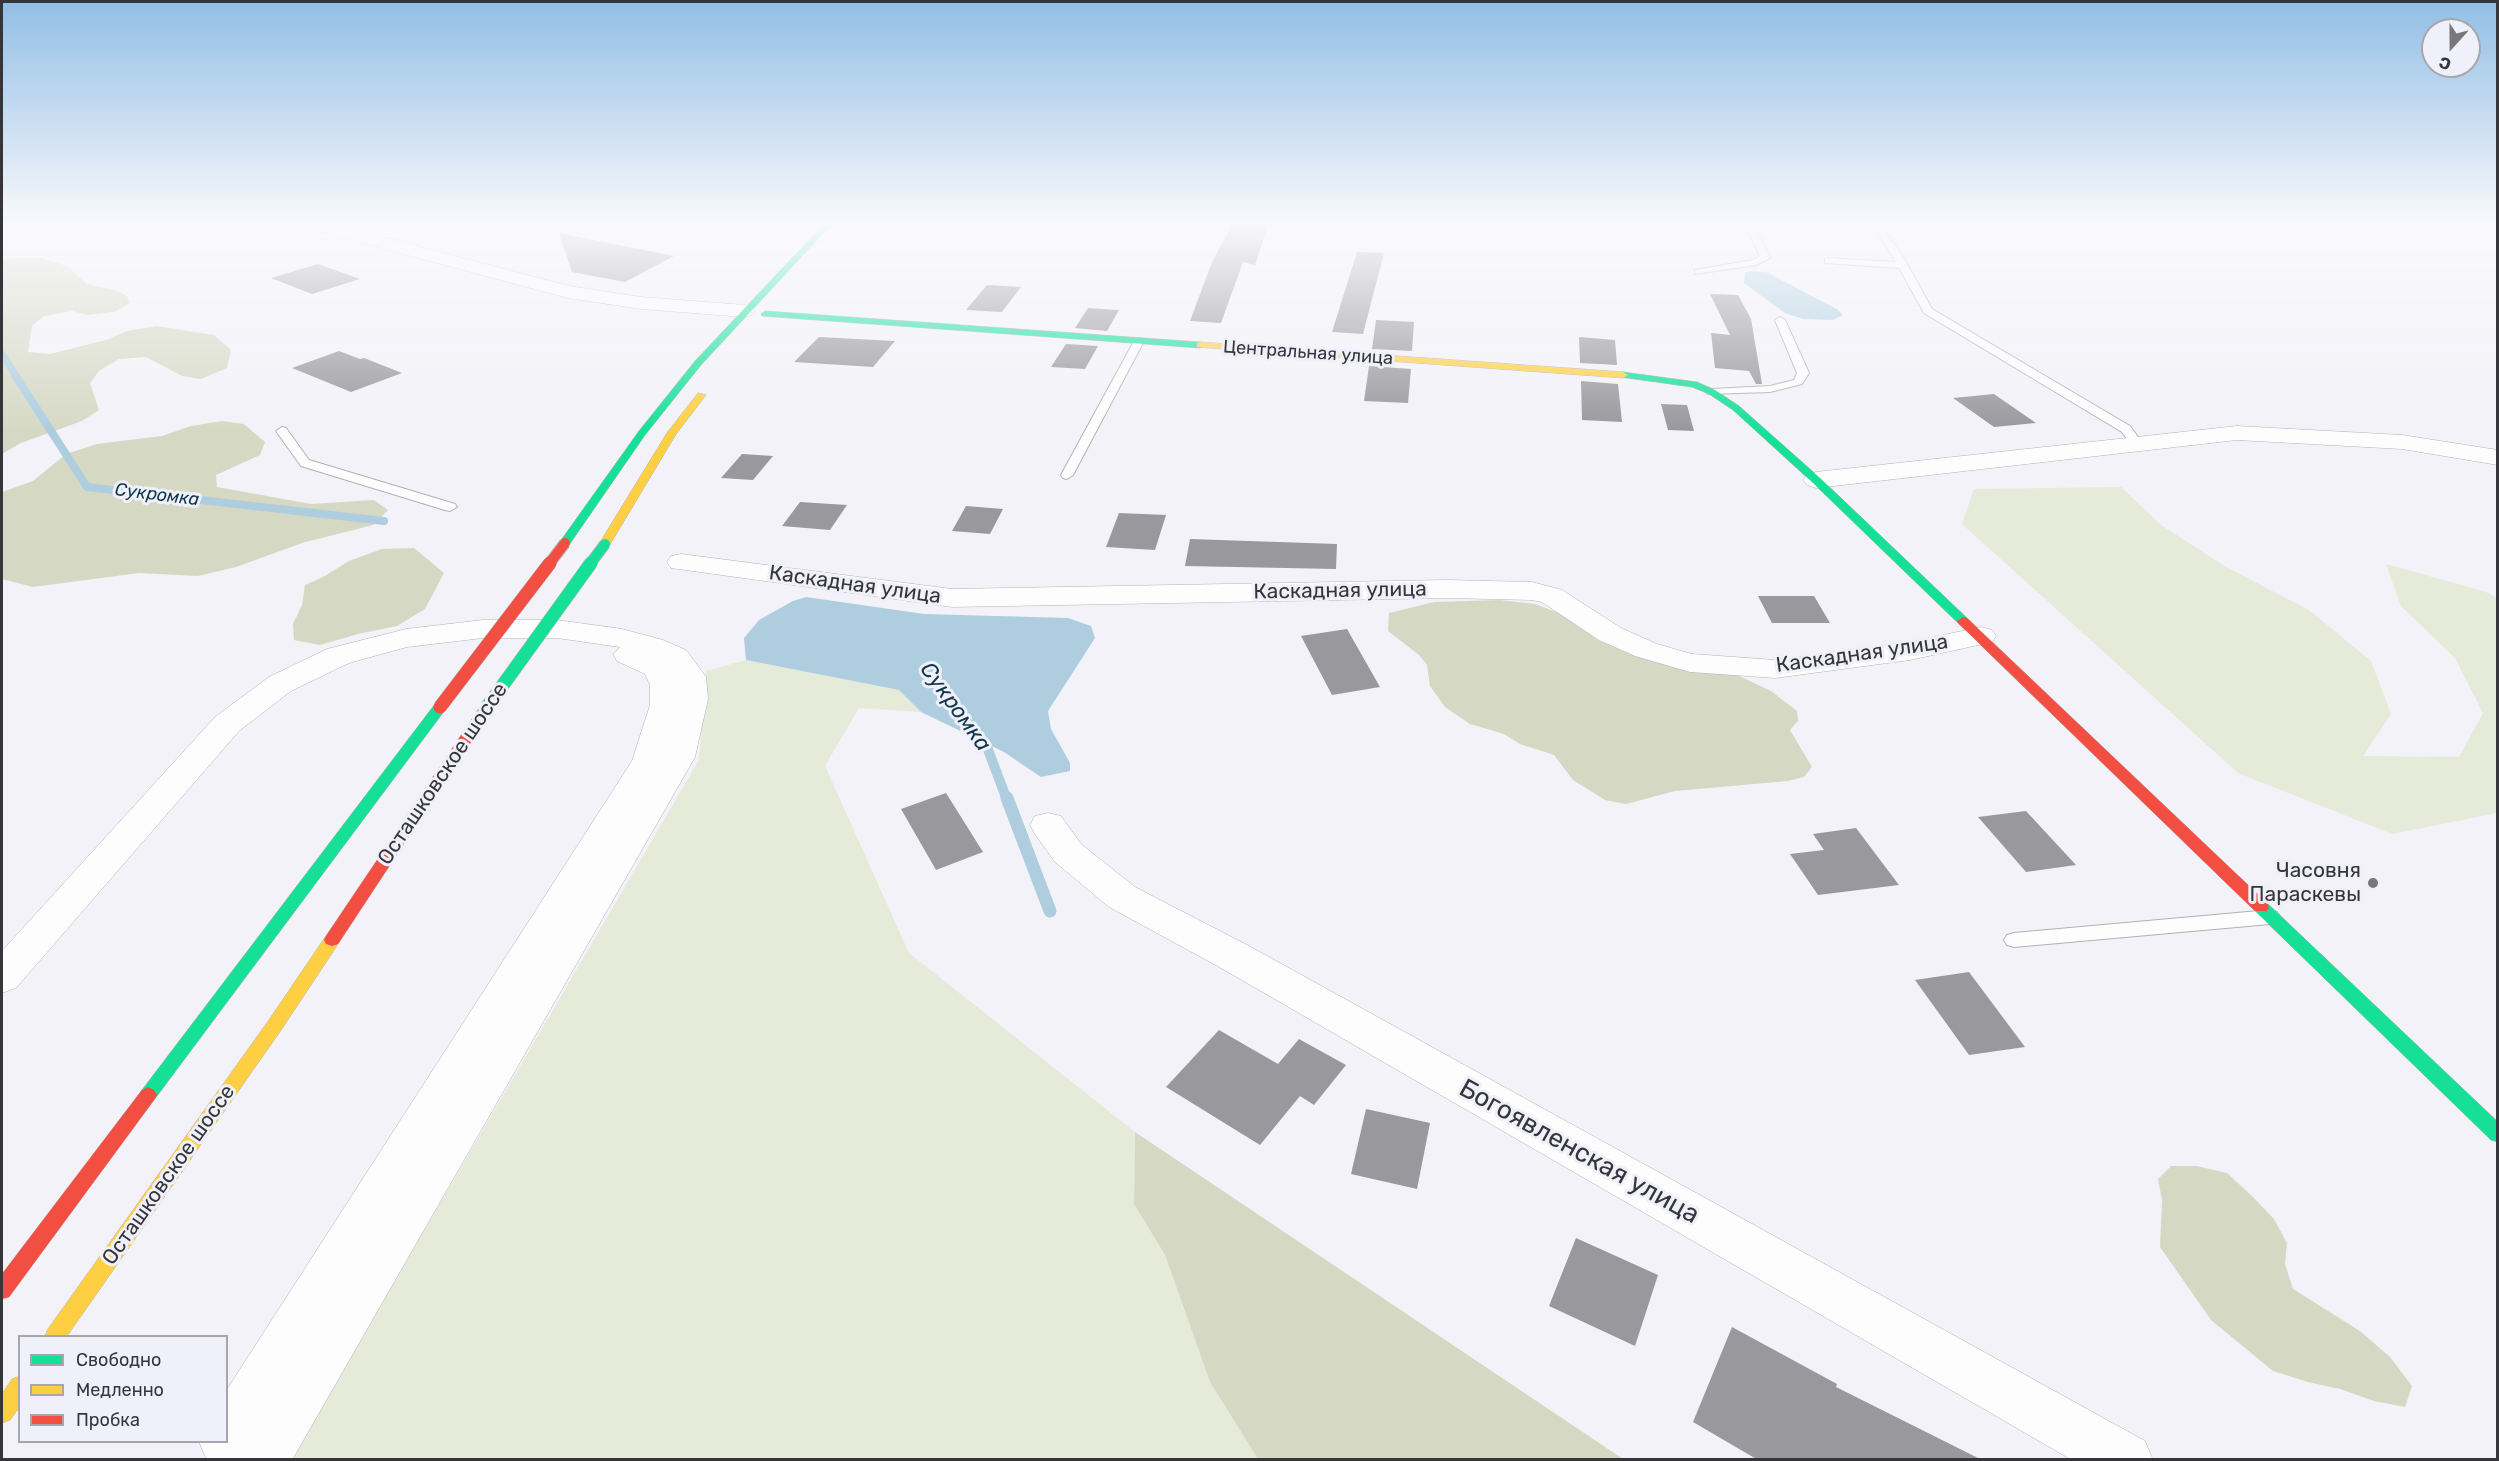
<!DOCTYPE html>
<html>
<head>
<meta charset="utf-8">
<style>
  body { margin:0 }
  #map { position:relative; width:2499px; height:1461px; overflow:hidden; background:#f2f2f8; font-family:Rubik,sans-serif }
  canvas { display:block }
  .frame { position:absolute; inset:0; border:3px solid #36363a; pointer-events:none }
  .legend { position:absolute; left:18px; top:1335px; width:210px; height:108px; box-sizing:border-box; background:#f0f0fa; border:2px solid #a6a6ad; margin:0; padding:8px 10px; list-style:none; font-size:18px; color:#36363a }
  .legend li { display:flex; align-items:center; gap:12px; height:30px }
  .legend b { width:30px; border:2px solid #a6a6ad }
  .north { position:absolute; left:2421px; top:18px; width:60px; height:60px; box-sizing:border-box; background:#f0f0fa; border:2px solid #a6a6ad; border-radius:50%; rotate:201deg; font-size:16px; font-weight:700; line-height:24px; text-align:center; color:#36363a }
  .north::after { content:''; display:block; margin:auto; width:21px; height:27px; background:#78787c; clip-path:polygon(50% 0,100% 100%,50% 72%,0 100%) }
</style>
</head>
<body>
<div id="map">
<canvas width="2499" height="1461"></canvas>
<div class="frame"></div>
<ul class="legend">
<li><b style="height:8px;background:#16e098"></b>Свободно</li>
<li><b style="height:8px;background:#ffcf43"></b>Медленно</li>
<li><b style="height:8px;background:#f24e42"></b>Пробка</li>
</ul>
<div class="north">С</div>
</div>
<script>
const ctx = document.querySelector('canvas').getContext('2d');
ctx.lineJoin = 'round';
function fillPath(path, color) { ctx.fillStyle = color; ctx.fill(path, 'evenodd'); }
const shape = rows => new Path2D(rows.map(r => 'M' + r).join(''));
function trace(path, color, width, dash) { ctx.strokeStyle = color; ctx.lineWidth = width; ctx.lineCap = dash ? 'butt' : 'round'; ctx.setLineDash(dash || []); ctx.stroke(path); }
function write(font, color, halo, rows, align = 'center') {
  ctx.font = font + ' Rubik,sans-serif'; ctx.lineWidth = 6; ctx.setLineDash([]); ctx.textBaseline = 'middle'; ctx.strokeStyle = halo; ctx.fillStyle = color; for (const [text, x, y, turn = 0] of rows) {
    ctx.save(); ctx.translate(x, y); ctx.rotate((+turn || 0) * Math.PI / 180); ctx.textAlign = isNaN(turn) ? turn : align; if (halo) ctx.strokeText(text, 0, 0); ctx.fillText(text, 0, 0); ctx.restore();
  }
}
fillPath(shape([
  [2121,487,2161,525,2226,567,2309,610,2371,661,2391,714,2363,756,2459,757,2483,713,2455,658,2401,606,2386,564,2486,592,2497,598,2497,813,2392,834,2238,773,1962,524,1974,489],
  [746,660,899,690,921,712,859,708,825,766,909,953,1135,1132,1134,1204,1165,1255,1210,1382,1258,1459,290,1460,699,760,706,671]
]), '#e6ead9');
fillPath(shape([
  [20,258,41,258,67,266,87,284,118,291,127,296,130,303,114,312,87,315,72,311,44,316,32,326,28,352,50,354,106,340,127,331,157,326,214,335,231,350,227,368,201,379,182,376,146,357,119,359,99,371,90,383,99,410,82,421,21,443,2,454,2,261],
  [222,421,244,424,265,442,260,455,216,475,217,487,311,504,374,500,388,510,373,525,305,542,236,567,198,576,139,573,33,587,2,579,2,492,33,481,66,454,97,444,162,436,191,426],
  [414,548,444,573,425,609,397,626,358,634,320,645,294,640,293,624,302,605,305,585,323,577,349,561,382,549],
  [1500,600,1535,604,1564,615,1599,641,1632,651,1737,675,1771,691,1797,711,1798,721,1790,730,1812,767,1804,777,1788,781,1675,791,1626,804,1605,800,1573,780,1554,755,1520,744,1504,734,1470,724,1445,707,1430,686,1427,665,1419,655,1388,631,1389,613,1434,602],
  [1135,1132,1623,1459,1258,1459,1210,1382,1165,1255,1134,1204],
  [2171,1166,2197,1166,2227,1173,2252,1196,2274,1219,2287,1243,2285,1264,2293,1289,2360,1331,2390,1357,2412,1386,2405,1407,2374,1401,2340,1389,2308,1382,2273,1371,2211,1320,2160,1247,2162,1200,2158,1179]
]), '#d5d9c4');
fillPath(shape([
  [1752,271,1766,272,1837,309,1843,315,1833,320,1803,319,1785,313,1744,283,1745,272],
  [806,597,924,614,1068,618,1091,626,1095,638,1048,711,1051,729,1070,763,1070,771,1041,777,1004,752,921,712,899,690,746,660,744,638,759,620,793,601]
]), '#aecee0');
trace(shape([
  [2,354,16,376]
]), '#aecee0', 7);
trace(shape([
  [15,375,87,487,384,521]
]), '#aecee0', 8);
trace(shape([
  [974,730,987,747,1007,800]
]), '#aecee0', 10);
trace(shape([
  [1007,798,1050,911]
]), '#aecee0', 13);
fillPath(shape([
  [1232,225,1268,225,1255,265,1243,262,1221,323,1190,321,1212,262],
  [559,233,674,256,625,282,572,272],
  [1357,252,1384,253,1363,334,1332,332],
  [318,264,360,279,312,294,271,278],
  [987,285,1021,287,1002,312,966,310],
  [1710,294,1738,295,1751,319,1762,384,1756,384,1749,371,1715,368,1711,333,1730,335],
  [1088,308,1119,310,1107,331,1075,328],
  [1376,320,1414,322,1412,351,1372,349],
  [819,337,895,341,873,367,794,362],
  [1579,337,1615,340,1617,365,1580,363],
  [1066,344,1098,346,1085,369,1051,367],
  [339,351,360,359,364,358,402,373,351,392,292,368],
  [1369,366,1411,369,1408,403,1364,401],
  [1581,381,1618,384,1622,422,1582,420],
  [1994,394,2036,423,1994,427,1953,398],
  [1661,404,1687,405,1694,431,1668,430],
  [742,454,773,456,753,480,721,478],
  [800,502,847,505,830,530,782,526],
  [966,506,1003,509,990,534,952,531],
  [1119,513,1166,515,1155,550,1106,547],
  [1190,539,1337,544,1336,569,1185,566],
  [1758,596,1814,596,1830,623,1772,623],
  [1347,629,1380,687,1332,695,1301,636],
  [946,793,983,852,936,870,901,809],
  [2026,811,2076,865,2026,872,1978,817],
  [1856,828,1899,885,1818,895,1790,854,1824,850,1813,834],
  [1969,972,2025,1047,1969,1055,1915,980],
  [1219,1030,1278,1064,1299,1039,1346,1065,1314,1105,1300,1096,1260,1145,1166,1087],
  [1366,1109,1430,1123,1417,1189,1351,1174],
  [1576,1238,1658,1275,1635,1346,1549,1306],
  [1732,1327,1837,1384,1836,1387,1982,1460,1758,1460,1693,1422]
]), '#99999d');
const lane = shape([
  [1745,225,1753,225,1770,257,1768,259,1756,265,1695,274,1695,270,1753,260,1760,256,1745,225],
  [1873,225,1881,225,1904,258,1932,309,2130,426,2143,444,2141,447,2133,447,2122,432,1924,313,1899,268,1825,263,1825,259,1828,258,1896,262,1873,225],
  [1780,317,1785,320,1809,373,1802,384,1770,392,1708,394,1706,392,1712,389,1770,386,1794,380,1797,373,1775,320,1780,317],
  [1139,338,1144,341,1073,475,1067,479,1063,478,1061,475,1134,341,1139,338],
  [282,427,286,428,309,460,455,504,457,507,450,511,445,510,301,466,276,431,282,427],
  [2270,910,2277,912,2280,917,2277,922,2270,924,2014,947,2007,945,2004,940,2007,935,2014,933,2270,910]
]);
const street = shape([
  [307,225,337,225,569,286,641,297,745,305,752,307,755,311,752,315,745,317,641,309,568,298,310,229,307,225],
  [2237,426,2402,435,2498,450,2498,465,2402,449,2237,440,1816,488,1807,485,1803,480,1807,475,1816,472,2237,426],
  [681,554,952,589,1447,580,1532,582,1562,590,1621,628,1657,644,1692,654,1775,660,1910,642,1981,627,1992,630,1996,636,1992,642,1910,660,1775,678,1690,672,1635,656,1599,640,1542,602,1532,600,1447,598,952,607,671,568,667,562,671,556,681,554],
  [483,620,557,620,622,629,663,640,686,650,706,677,708,699,695,757,292,1460,207,1460,199,1442,226,1442,226,1391,632,761,650,705,650,685,645,674,617,661,613,654,620,647,557,638,483,638,407,647,349,663,291,691,239,731,16,988,2,993,2,951,215,717,269,677,327,649,406,629,483,620],
  [1048,813,1061,816,1081,844,1135,887,1249,946,2145,1441,2153,1460,2072,1460,1221,968,1109,907,1055,862,1035,834,1030,825,1035,816,1048,813]
]);
const fast = shape([
  [823,225,831,225,701,365,645,435,569,545,561,545,559,543,639,431,695,361,823,225],
  [765,311,1200,342,1204,345,1200,348,762,316,761,314,765,311],
  [1623,372,1697,382,1715,390,1739,406,1820,478,1967,618,1969,621,1967,624,1959,624,1812,482,1733,410,1709,394,1692,387,1620,377,1618,375,1623,372],
  [440,703,445,704,447,707,445,710,154,1100,148,1103,142,1100,139,1095,142,1090,435,704,440,703],
  [2261,901,2267,903,2498,1122,2498,1142,2491,1140,2255,911,2253,907,2255,903,2261,901]
]);
const slow = shape([
  [1200,342,1623,372,1628,375,1623,378,1197,347,1197,343,1200,342],
  [698,393,706,395,676,434,609,546,601,546,599,544,667,433,698,393],
  [332,934,338,936,340,940,338,944,281,1030,67,1336,45,1336,48,1329,269,1020,326,936,332,934],
  [20,1376,20,1406,10,1420,2,1423,2,1394,12,1379,20,1376]
]);
const jam = shape([
  [1963,617,1967,618,2267,903,2269,907,2267,911,2255,911,1959,624,1957,621,1963,617],
  [487,703,494,707,338,944,332,946,326,944,324,940,326,936,482,704,487,703],
  [148,1087,154,1090,157,1095,154,1100,9,1297,2,1299,2,1274,142,1090,148,1087]
]);
trace(lane, '#b2b2b6', 2);
trace(street, '#b2b2b6', 1);
trace(fast, '#b2b2b6', 1);
trace(slow, '#b2b2b6', 1);
trace(jam, '#b2b2b6', 1);
fillPath(lane, '#fdfdfe');
fillPath(street, '#fdfdfe');
fillPath(fast, '#16e098');
fillPath(slow, '#ffcf43');
fillPath(jam, '#f24e42');
const fastBridgeFar1 = shape([
  [590,564,605,544]
]);
const fastBridge = shape([
  [487,707,591,563]
]);
const jamBridgeFar1 = shape([
  [549,564,565,543]
]);
const jamBridge = shape([
  [440,707,550,563]
]);
trace(fastBridgeFar1, '#b2b2b6', 12, []);
trace(fastBridge, '#b2b2b6', 14, []);
trace(jamBridgeFar1, '#b2b2b6', 12, []);
trace(jamBridge, '#b2b2b6', 14, []);
trace(fastBridgeFar1, '#16e098', 10);
trace(fastBridge, '#16e098', 13);
trace(jamBridgeFar1, '#f24e42', 10);
trace(jamBridge, '#f24e42', 13);
const sky = ctx.createLinearGradient(0, 0, 0, 430);
sky.addColorStop(0, '#91bee5');
sky.addColorStop(0.52, '#f9f9fc');
sky.addColorStop(1, '#f9f9fc00');
ctx.fillStyle = sky;
ctx.fillRect(0, 0, 2499, 430);
for (const [x, y, r, color] of [
  [2373,883,6,"#78787c"]
]) { const dot = new Path2D(); dot.arc(x, y, r, 0, 2 * Math.PI); ctx.fillStyle = color; ctx.fill(dot); trace(dot, '#f0f0fa', 2); }
write('18px', '#36363a', '#f0f0fa', [
  ["Центральная улица",1308,353,4]
]);
write('italic 18px', '#0f3748', '#f0f0fa', [
  ["Сукромка",157,495,7]
]);
write('21px', '#36363a', '#f0f0fa', [
  ["Каскадная улица",855,585,8],
  ["Каскадная улица",1340,591,-1],
  ["Каскадная улица",1862,654,-8],
  ["Осташковское шоссе",443,774,-56],
  ["Осташковское шоссе",169,1175,-55]
]);
write('21px', '#36363a', '#f0f0fa', [
  ["Часовня",2361,871],
  ["Параскевы",2361,895]
], 'right');
write('italic 22px', '#0f3748', '#f0f0fa', [
  ["Сукромка",955,707,54]
]);
write('26px', '#36363a', '#f0f0fa', [
  ["Богоявленская улица",1579,1152,29]
]);
</script>
</body>
</html>
